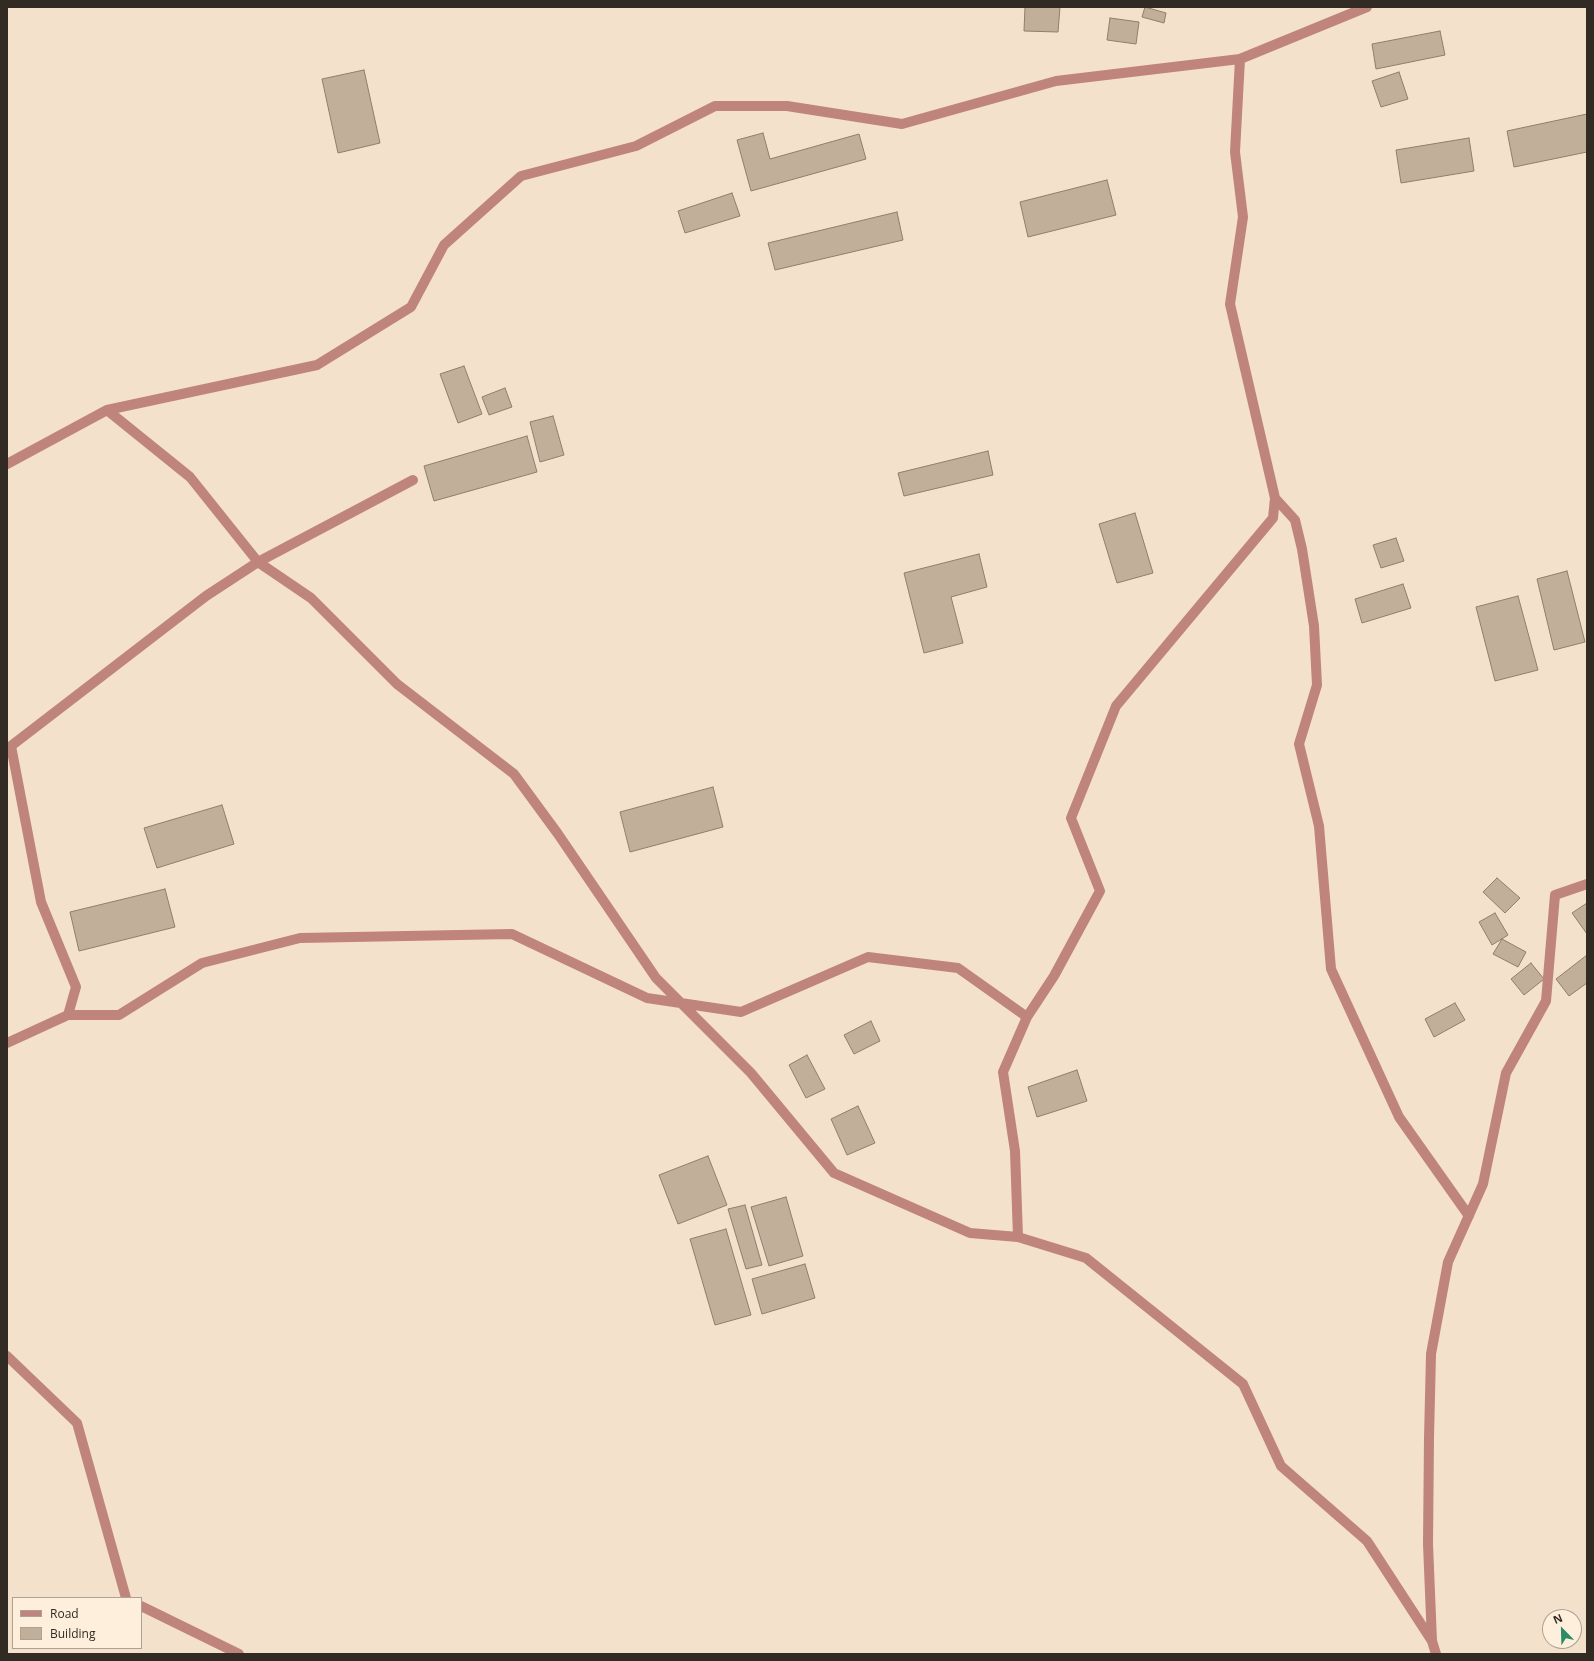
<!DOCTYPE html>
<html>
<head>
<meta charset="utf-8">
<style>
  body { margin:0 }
  #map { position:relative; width:1594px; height:1661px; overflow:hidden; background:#f4e1cb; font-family:"Open Sans",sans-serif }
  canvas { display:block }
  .frame { position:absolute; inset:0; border:8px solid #322b23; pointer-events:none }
  .legend { position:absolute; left:12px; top:1597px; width:130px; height:52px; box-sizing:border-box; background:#feefdd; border:1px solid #aca193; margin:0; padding:5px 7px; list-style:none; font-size:12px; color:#322b23 }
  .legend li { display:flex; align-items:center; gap:8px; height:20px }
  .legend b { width:20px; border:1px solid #aca193 }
  .north { position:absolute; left:1542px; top:1609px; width:40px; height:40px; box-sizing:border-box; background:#feefdd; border:1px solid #aca193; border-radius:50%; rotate:337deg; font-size:11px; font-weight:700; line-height:16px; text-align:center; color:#322b23 }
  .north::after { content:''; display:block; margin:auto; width:14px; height:18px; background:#2a8b64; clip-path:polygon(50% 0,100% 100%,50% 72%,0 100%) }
</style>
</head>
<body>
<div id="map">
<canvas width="1594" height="1661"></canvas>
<div class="frame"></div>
<ul class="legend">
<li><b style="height:5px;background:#bf847b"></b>Road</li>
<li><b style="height:11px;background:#c1af9a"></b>Building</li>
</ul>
<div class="north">N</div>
</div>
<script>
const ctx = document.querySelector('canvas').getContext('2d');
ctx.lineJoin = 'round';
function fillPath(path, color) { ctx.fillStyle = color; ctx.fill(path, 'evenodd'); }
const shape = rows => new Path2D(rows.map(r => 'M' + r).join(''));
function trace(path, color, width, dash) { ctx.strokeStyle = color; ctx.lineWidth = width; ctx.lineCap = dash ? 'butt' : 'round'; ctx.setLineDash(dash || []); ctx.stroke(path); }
const building = shape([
  [1025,7,1060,7,1058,32,1024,31,1025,7],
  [1145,7,1166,13,1164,23,1142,17,1145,7],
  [1110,18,1139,22,1136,44,1107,40,1110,18],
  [1440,31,1445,55,1376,69,1372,44,1440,31],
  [364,70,380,143,338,153,322,79,364,70],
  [1399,72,1408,99,1381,107,1372,81,1399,72],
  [1587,114,1587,152,1514,167,1507,131,1587,114],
  [763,133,770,159,859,134,866,159,751,191,737,140,763,133],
  [1469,138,1474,171,1401,183,1396,150,1469,138],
  [1107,180,1116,215,1028,237,1020,202,1107,180],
  [732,193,740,216,685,233,678,211,732,193],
  [897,212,903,240,775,270,768,243,897,212],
  [464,366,482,414,458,423,440,374,464,366],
  [505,388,512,407,489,415,482,397,505,388],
  [553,416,564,455,540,462,530,422,553,416],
  [527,436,537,472,434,501,424,466,527,436],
  [988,451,993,475,904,496,898,473,988,451],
  [1135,513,1153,573,1117,583,1099,524,1135,513],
  [1396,538,1404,561,1381,568,1373,545,1396,538],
  [979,554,987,587,951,597,963,643,924,653,904,573,979,554],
  [1567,571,1585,642,1554,650,1537,579,1567,571],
  [1403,584,1411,608,1362,623,1355,599,1403,584],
  [1518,596,1538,670,1495,681,1476,607,1518,596],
  [713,787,723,827,630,852,620,812,713,787],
  [222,805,234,844,157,868,144,828,222,805],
  [1497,878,1520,898,1505,913,1483,892,1497,878],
  [165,889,175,927,79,951,70,912,165,889],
  [1587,903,1587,934,1572,913,1587,903],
  [1495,913,1508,935,1492,945,1479,922,1495,913],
  [1502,939,1526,952,1518,967,1493,954,1502,939],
  [1587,955,1587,983,1569,996,1556,979,1587,955],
  [1531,963,1544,979,1524,995,1511,979,1531,963],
  [1455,1003,1465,1020,1434,1037,1425,1019,1455,1003],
  [871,1021,880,1041,854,1054,844,1035,871,1021],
  [807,1055,825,1089,806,1098,789,1065,807,1055],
  [1077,1070,1087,1101,1037,1117,1028,1087,1077,1070],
  [858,1106,875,1143,847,1155,831,1119,858,1106],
  [708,1156,727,1205,678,1224,659,1175,708,1156],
  [786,1197,803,1256,769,1266,751,1207,786,1197],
  [745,1205,762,1265,746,1269,728,1209,745,1205],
  [726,1229,751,1315,715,1325,690,1239,726,1229],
  [805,1264,815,1298,762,1314,752,1279,805,1264]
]);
fillPath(building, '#c1af9a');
trace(building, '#8f7e6a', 1);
trace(shape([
  [107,410,190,477,258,562,311,598,397,684,514,774,558,834,656,978,751,1073,834,1173,970,1233,1018,1237],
  [7,464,107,410,317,365,411,307,444,245,521,176,636,146,715,106,787,106,902,124,1056,81,1240,59,1367,7],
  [1275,498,1295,520,1302,549,1314,626,1317,685,1299,744,1319,826,1331,969,1399,1117,1469,1216],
  [68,1015,76,987,41,902,11,746,206,596,258,562,413,480],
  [1027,1017,1003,1072,1015,1151,1018,1237,1086,1258,1243,1384,1281,1466,1367,1541,1432,1641],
  [7,1043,68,1015,119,1015,202,963,300,938,512,934,647,998,741,1012,868,957,958,968,1027,1017,1054,976,1100,891,1071,818,1116,706,1273,518,1275,498,1230,304,1243,217,1235,152,1240,59],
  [7,1356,77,1423,126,1598],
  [141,1606,239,1654],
  [1436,1654,1432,1641,1428,1544,1429,1438,1431,1354,1448,1262,1483,1184,1506,1073,1546,1001,1555,895,1587,884]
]), '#bf847b', 10);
</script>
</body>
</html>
